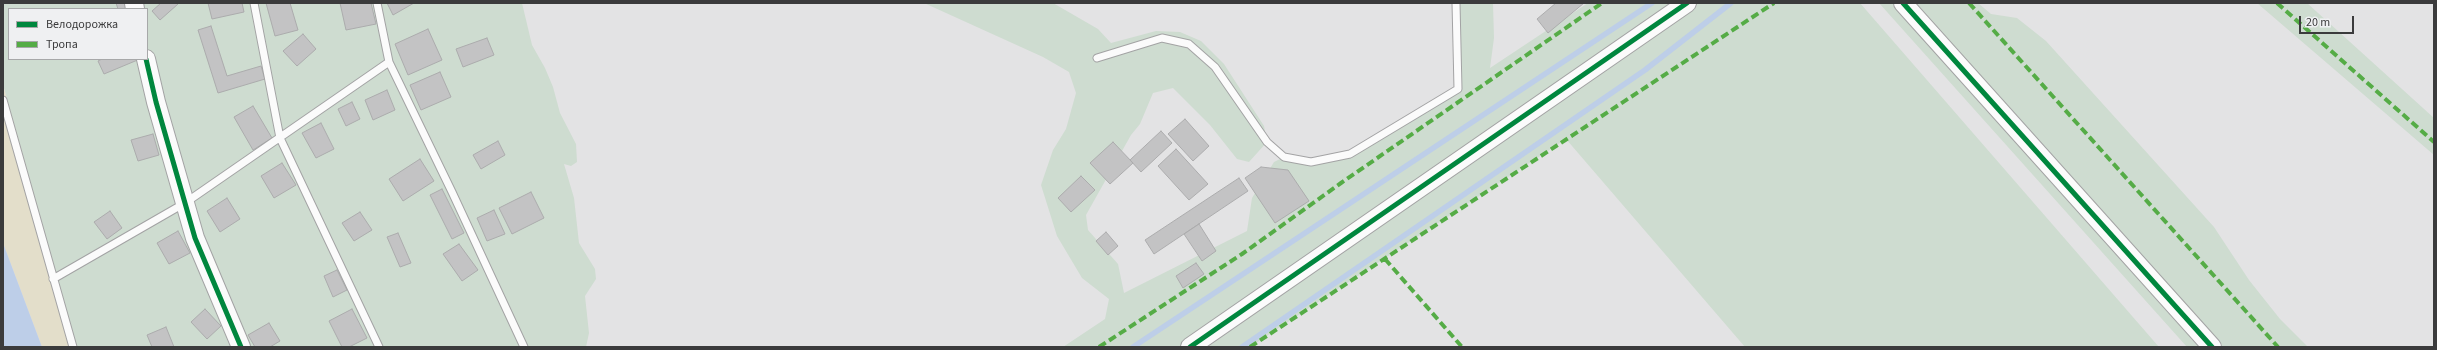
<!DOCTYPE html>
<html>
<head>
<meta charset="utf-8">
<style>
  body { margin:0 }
  #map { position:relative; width:2437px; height:350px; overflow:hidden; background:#e3e3e4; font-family:"Source Sans 3",sans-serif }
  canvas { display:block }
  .frame { position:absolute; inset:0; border:4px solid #3b3b3c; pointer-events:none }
  .legend { position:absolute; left:8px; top:8px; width:140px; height:52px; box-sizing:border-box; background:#eff0f2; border:1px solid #a7a8a9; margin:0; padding:5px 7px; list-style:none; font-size:12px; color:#3b3b3c }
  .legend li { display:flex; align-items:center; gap:8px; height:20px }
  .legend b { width:20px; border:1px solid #a7a8a9 }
  .scale { position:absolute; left:2299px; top:16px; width:55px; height:18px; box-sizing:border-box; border:2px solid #3b3b3c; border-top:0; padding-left:5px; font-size:12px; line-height:14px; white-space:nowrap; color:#3b3b3c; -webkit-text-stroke:3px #eff0f2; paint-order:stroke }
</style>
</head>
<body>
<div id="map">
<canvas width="2437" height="350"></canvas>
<div class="frame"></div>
<ul class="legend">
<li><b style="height:5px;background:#00873e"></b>Велодорожка</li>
<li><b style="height:5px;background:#55ac46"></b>Тропа</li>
</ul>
<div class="scale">20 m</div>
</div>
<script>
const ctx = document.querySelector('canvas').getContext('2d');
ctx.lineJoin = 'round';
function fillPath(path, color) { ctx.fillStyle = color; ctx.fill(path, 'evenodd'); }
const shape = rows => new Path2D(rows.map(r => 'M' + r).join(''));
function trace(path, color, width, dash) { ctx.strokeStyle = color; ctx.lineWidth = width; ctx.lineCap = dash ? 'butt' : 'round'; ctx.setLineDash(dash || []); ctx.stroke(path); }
fillPath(shape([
  [3,3,522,3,532,45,545,68,553,87,560,113,576,144,577,162,571,166,564,164,574,198,579,243,595,269,596,279,585,296,589,333,586,347,77,347,3,85],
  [9,9,147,9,147,59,9,59],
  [924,3,1053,3,1098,29,1111,43,1156,31,1180,32,1201,41,1224,64,1264,126,1267,142,1249,162,1237,159,1210,125,1173,88,1153,93,1140,124,1131,135,1086,215,1088,230,1118,264,1124,293,1247,231,1252,198,1274,162,1284,157,1311,162,1350,154,1458,90,1456,3,1493,3,1494,38,1490,68,1588,3,1860,3,2159,347,1745,347,1566,139,1250,347,1063,347,1105,319,1109,299,1082,278,1057,236,1041,185,1053,150,1066,129,1076,93,1069,72,1043,57],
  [1879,3,1978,3,1991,14,2017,18,2046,41,2214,227,2249,280,2280,319,2308,347,2187,347],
  [2257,3,2307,3,2434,118,2434,155]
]), '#cedcd0');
fillPath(shape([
  [3,85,77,347,42,347,3,243]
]), '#e3deca');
fillPath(shape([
  [3,243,42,347,3,347]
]), '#bdcee8');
trace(shape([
  [1133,347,1652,3],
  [1242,347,1645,70,1731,3]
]), '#bdcee8', 5.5);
const building = shape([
  [116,3,128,3,129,9,118,9,116,3],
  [161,3,177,3,178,4,160,20,152,11,161,3],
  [208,3,242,3,244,12,212,19,208,3],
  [266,3,290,3,298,30,275,36,266,3],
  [340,3,371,3,376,24,346,30,340,3],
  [387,3,414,3,393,15,387,3],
  [1556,3,1584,3,1548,33,1537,19,1556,3],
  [211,26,227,76,261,66,265,79,218,93,198,30,211,26],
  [428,29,442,60,408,75,395,44,428,29],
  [303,34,316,49,297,66,283,51,303,34],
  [487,38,494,55,463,67,456,49,487,38],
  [102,59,140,59,104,74,98,61,102,59],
  [440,72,451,97,421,110,410,85,440,72],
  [387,90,395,110,373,120,365,100,387,90],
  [352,102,360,119,346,126,338,109,352,102],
  [253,106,272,138,253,150,234,117,253,106],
  [1185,119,1209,146,1193,161,1168,134,1185,119],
  [321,123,334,149,316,158,302,133,321,123],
  [1161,131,1172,143,1141,172,1130,160,1161,131],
  [153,134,159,155,138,161,131,140,153,134],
  [498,141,505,155,481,169,473,155,498,141],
  [1113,142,1133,163,1110,184,1090,163,1113,142],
  [1176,149,1208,184,1189,200,1158,166,1176,149],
  [420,159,434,181,403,201,389,179,420,159],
  [282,163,296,185,274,198,261,176,282,163],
  [1261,167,1288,170,1309,201,1275,223,1245,178,1261,167],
  [1081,176,1095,190,1071,212,1058,198,1081,176],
  [1239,178,1248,191,1154,254,1145,240,1239,178],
  [442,189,464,233,452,239,430,195,442,189],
  [531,192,544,218,512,234,499,208,531,192],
  [227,198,240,219,220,232,207,211,227,198],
  [494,210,505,234,487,241,477,218,494,210],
  [110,211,122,228,107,239,94,222,110,211],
  [360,212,372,230,354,241,342,223,360,212],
  [1199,224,1216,251,1202,261,1184,234,1199,224],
  [178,231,190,253,169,264,157,243,178,231],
  [1106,232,1118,246,1108,255,1096,241,1106,232],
  [398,233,411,263,400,267,387,237,398,233],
  [459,244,478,270,462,281,443,254,459,244],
  [1196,263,1204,274,1183,288,1176,276,1196,263],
  [337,270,347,290,333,297,324,276,337,270],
  [205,309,221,326,207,339,191,322,205,309],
  [352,309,367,338,349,347,342,347,329,321,352,309],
  [269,323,280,341,270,347,255,347,248,335,269,323],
  [166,327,174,347,152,347,147,335,166,327]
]);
fillPath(building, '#c3c3c4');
trace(building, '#acacad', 1);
const service = shape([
  [254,3,280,138,379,347],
  [377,3,389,62],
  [1097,58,1162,38,1189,44,1215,67,1267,142,1284,157,1311,162,1350,154,1458,89,1456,3],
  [3,100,73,347],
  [53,279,185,203,389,62,452,192,524,347]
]);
const tertiary = shape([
  [134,3,135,9],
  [1903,3,2212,347],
  [146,59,156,102,195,238,241,347],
  [1190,347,1687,3]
]);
trace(service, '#a3a3a4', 9);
trace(tertiary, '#a3a3a4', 20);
trace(service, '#fbfbfb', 7);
trace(tertiary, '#fbfbfb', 18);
trace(shape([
  [1969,3,2278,347],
  [2277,3,2434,142],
  [1385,259,1462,347],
  [1099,347,1242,254,1341,183,1602,3],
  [1250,347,1774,3]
]), '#55ac46', 4, [8, 4]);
trace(shape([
  [1903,3,2212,347],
  [146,59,156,102,195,238,241,347],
  [1190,347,1687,3]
]), '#00873e', 5);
</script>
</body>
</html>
